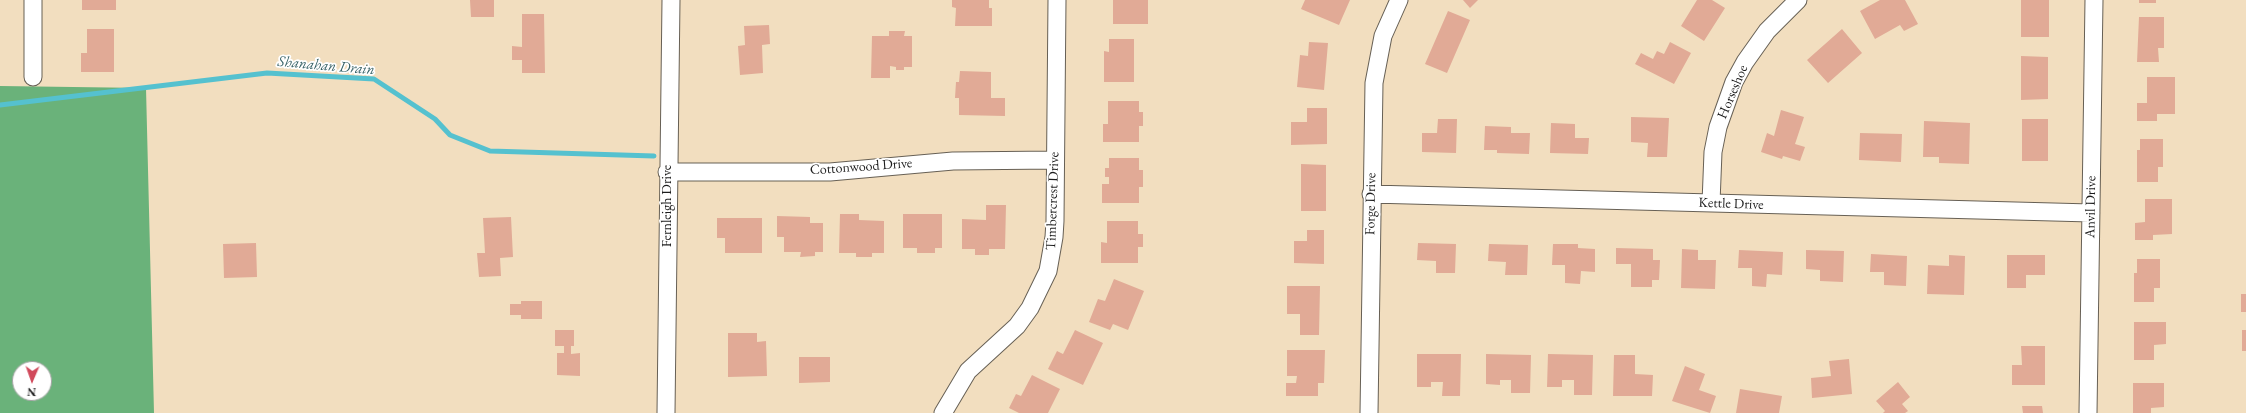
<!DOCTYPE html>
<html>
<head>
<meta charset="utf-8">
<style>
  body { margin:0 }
  #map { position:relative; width:2246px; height:413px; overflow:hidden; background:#f2debf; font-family:"EB Garamond",serif }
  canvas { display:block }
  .north { position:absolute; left:12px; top:361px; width:40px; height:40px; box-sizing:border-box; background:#fff; border:1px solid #a4a4a4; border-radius:50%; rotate:182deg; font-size:11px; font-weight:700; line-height:16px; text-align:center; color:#1c1c1c }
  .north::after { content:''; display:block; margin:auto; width:14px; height:18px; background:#d1495b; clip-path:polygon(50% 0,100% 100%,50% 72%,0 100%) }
</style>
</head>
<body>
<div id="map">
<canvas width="2246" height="413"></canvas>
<div class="north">N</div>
</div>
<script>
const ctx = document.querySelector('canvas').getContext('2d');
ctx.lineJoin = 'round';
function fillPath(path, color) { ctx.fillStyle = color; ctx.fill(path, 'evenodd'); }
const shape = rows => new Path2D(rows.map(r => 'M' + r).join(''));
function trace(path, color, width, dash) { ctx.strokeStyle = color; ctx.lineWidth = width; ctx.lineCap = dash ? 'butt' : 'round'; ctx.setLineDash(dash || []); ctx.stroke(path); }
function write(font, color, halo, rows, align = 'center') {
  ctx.font = font + ' "EB Garamond",serif'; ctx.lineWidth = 3.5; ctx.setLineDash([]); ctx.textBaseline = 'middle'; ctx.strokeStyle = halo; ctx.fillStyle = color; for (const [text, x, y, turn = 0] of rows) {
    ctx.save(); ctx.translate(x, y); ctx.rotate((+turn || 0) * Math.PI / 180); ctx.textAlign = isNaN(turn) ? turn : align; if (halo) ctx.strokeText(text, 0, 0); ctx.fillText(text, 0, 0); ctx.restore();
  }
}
fillPath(shape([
  [0,86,146,88,154,413,0,413],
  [20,369,44,369,44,393,20,393]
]), '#6ab27a');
trace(shape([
  [0,105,267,73,374,79,435,119,450,135,490,151,654,156]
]), '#55c1cf', 5);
fillPath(shape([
  [82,0,116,0,116,10,82,10],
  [470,0,494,0,494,17,471,17],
  [952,0,989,0,989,8,992,8,992,26,955,26,956,8,952,7],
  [1113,0,1148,0,1148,24,1113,24],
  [1305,0,1350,0,1339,25,1301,9],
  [1463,0,1478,0,1470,8],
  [1697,0,1712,0,1725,8,1704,41,1681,26],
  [1880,0,1905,0,1918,24,1904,31,1900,25,1875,39,1860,11],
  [2021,0,2049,0,2049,37,2021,37],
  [2139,0,2156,0,2156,3,2139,3],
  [1448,11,1470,20,1447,73,1425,64],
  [522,14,544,14,545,73,522,73,522,60,512,60,512,46,522,47],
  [2139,17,2164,17,2164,48,2158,48,2159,62,2137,62],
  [769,25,770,44,762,45,763,73,740,75,738,46,745,45,744,26],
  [87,29,114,29,114,72,81,72,81,53,87,53],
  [1842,29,1862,53,1828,83,1807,60],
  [889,31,905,31,904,36,912,36,912,67,904,67,904,70,896,70,896,67,890,66,890,78,871,78,872,36,889,36],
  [1109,39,1134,39,1134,82,1104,82,1104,51,1109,52],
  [1309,42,1328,43,1324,90,1297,87,1300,55,1308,56],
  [1670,42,1691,53,1674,84,1635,64,1641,53,1653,59,1657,51,1664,54],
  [2021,56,2048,57,2048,99,2021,100],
  [960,71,991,72,991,98,1005,98,1005,116,959,115,959,98,955,98,956,82,959,82],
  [2147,77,2175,77,2175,114,2157,114,2157,121,2137,121,2137,103,2147,103],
  [1108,101,1139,101,1139,112,1143,112,1143,126,1139,126,1139,142,1103,142,1103,124,1108,124],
  [1307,108,1327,108,1327,144,1291,145,1291,122,1307,122],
  [1781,110,1804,117,1795,144,1805,147,1800,161,1783,156,1782,159,1761,152,1767,133,1774,136],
  [1631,117,1669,118,1667,157,1647,157,1648,143,1631,142],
  [1438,119,1457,119,1456,153,1422,152,1422,133,1437,133],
  [2022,119,2048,119,2048,161,2022,161],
  [1924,121,1970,123,1969,164,1939,163,1939,157,1923,157],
  [1551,123,1575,124,1575,138,1589,138,1588,154,1550,153],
  [1485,126,1511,127,1511,133,1530,133,1529,154,1497,153,1497,150,1484,150],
  [1860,133,1902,134,1901,162,1859,160],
  [2140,139,2163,139,2163,167,2158,167,2158,182,2137,182,2137,150,2140,150],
  [1109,158,1139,158,1139,170,1143,170,1143,187,1139,187,1139,203,1102,203,1102,184,1109,184,1109,177,1105,177,1105,168,1109,168],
  [1301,164,1326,165,1326,211,1301,211],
  [2145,199,2172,199,2172,234,2153,235,2153,240,2135,240,2135,223,2145,222],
  [986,205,1006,205,1005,249,989,249,989,255,975,255,975,249,962,249,962,219,986,220],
  [840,214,859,214,859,220,884,221,884,253,872,253,872,257,856,257,856,253,839,253],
  [903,214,942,214,942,248,935,248,935,253,917,253,917,248,903,248],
  [777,216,810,217,810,223,823,223,823,252,815,252,815,256,800,257,801,252,784,252,784,237,777,237],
  [511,217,513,257,500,258,501,276,479,277,477,253,485,253,483,218],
  [717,218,762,218,762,253,725,253,725,238,717,238],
  [1107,221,1138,221,1138,234,1143,234,1143,247,1138,247,1138,263,1101,263,1101,242,1107,243],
  [1307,230,1324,230,1324,264,1294,263,1294,241,1307,241],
  [256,243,257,277,224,278,223,244],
  [1418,243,1456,244,1455,273,1436,273,1436,261,1417,260],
  [1489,244,1528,245,1527,275,1505,275,1506,262,1488,261],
  [1553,244,1578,244,1578,248,1595,249,1595,272,1581,271,1580,284,1565,283,1565,265,1552,265],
  [1616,248,1653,249,1653,260,1660,260,1659,280,1652,280,1652,287,1631,287,1631,264,1616,264],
  [1682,249,1698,250,1698,260,1716,260,1715,289,1681,288],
  [1739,250,1783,252,1782,275,1767,274,1766,287,1752,286,1752,268,1738,268],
  [1806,250,1844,251,1843,282,1820,281,1820,270,1806,269],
  [1871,254,1907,256,1906,286,1884,285,1884,272,1870,272],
  [1949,255,1965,256,1964,295,1927,294,1928,265,1949,266],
  [2007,255,2045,255,2045,275,2026,275,2026,288,2007,288],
  [2137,259,2160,259,2160,288,2154,288,2154,302,2134,302,2134,273,2137,273],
  [1114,279,1144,291,1128,330,1113,324,1110,330,1089,322,1098,299,1105,301],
  [1287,286,1320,286,1319,335,1300,335,1300,314,1287,314],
  [2241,294,2246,294,2246,312,2241,312],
  [521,301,542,301,542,319,521,319,521,315,510,315,510,304,521,304],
  [2134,322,2166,322,2166,344,2154,345,2154,360,2134,360],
  [555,330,574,330,574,346,571,346,571,354,580,353,580,376,557,375,557,353,564,353,564,346,555,346],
  [1075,330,1103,343,1083,385,1048,369,1057,351,1063,354],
  [2242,330,2246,330,2246,351,2242,351],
  [728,333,757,333,757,342,766,341,767,376,728,377],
  [2021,346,2045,346,2045,385,2012,385,2012,365,2022,365],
  [1287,350,1325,350,1324,383,1318,383,1318,396,1286,396,1286,383,1296,383,1297,376,1287,376],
  [1417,354,1461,354,1460,396,1442,396,1443,382,1431,382,1431,387,1417,387],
  [1486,354,1531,355,1530,393,1511,393,1511,380,1500,380,1500,385,1486,384],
  [1548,354,1593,355,1592,395,1574,395,1574,380,1562,380,1562,387,1547,387],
  [1614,355,1635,355,1635,374,1653,375,1652,396,1613,396],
  [799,357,830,357,830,382,799,383],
  [1849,359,1852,394,1812,398,1811,378,1831,376,1829,361],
  [1685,366,1705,374,1699,390,1716,396,1710,413,1672,401],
  [1032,375,1060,389,1048,413,1019,413,1009,408,1016,394,1021,396],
  [1898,382,1910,397,1902,404,1908,411,1905,413,1883,413,1885,411,1876,401],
  [2133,383,2164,383,2164,407,2151,408,2151,413,2133,413],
  [1740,389,1782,396,1779,413,1736,413],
  [2022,406,2042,406,2043,413,2023,413]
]), '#e1aa96');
const minor = shape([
  [33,77,33,0],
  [667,172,830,172,953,161,1055,160],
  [1371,194,2091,213],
  [1711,203,1713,152,1718,127,1734,82,1745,62,1767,31,1798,0],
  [666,413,671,0],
  [943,413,968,371,1017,326,1030,308,1048,271,1054,237,1055,221,1057,0],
  [1369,413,1374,83,1383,36,1399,0],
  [2088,413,2094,0]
]);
trace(minor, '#676055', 19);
trace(minor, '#fff', 17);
write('14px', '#1c1c1c', '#fff', [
  ["Horseshoe",1733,92,-67],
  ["Cottonwood Drive",861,167,-4],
  ["Timbercrest Drive",1053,201,-88],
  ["Forge Drive",1371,204,-89],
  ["Kettle Drive",1731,204,2],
  ["Fernleigh Drive",667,206,-90],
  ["Anvil Drive",2091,207,-89]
]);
write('italic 15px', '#335e64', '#fff', [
  ["Shanahan Drain",326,66,5]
]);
</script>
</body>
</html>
